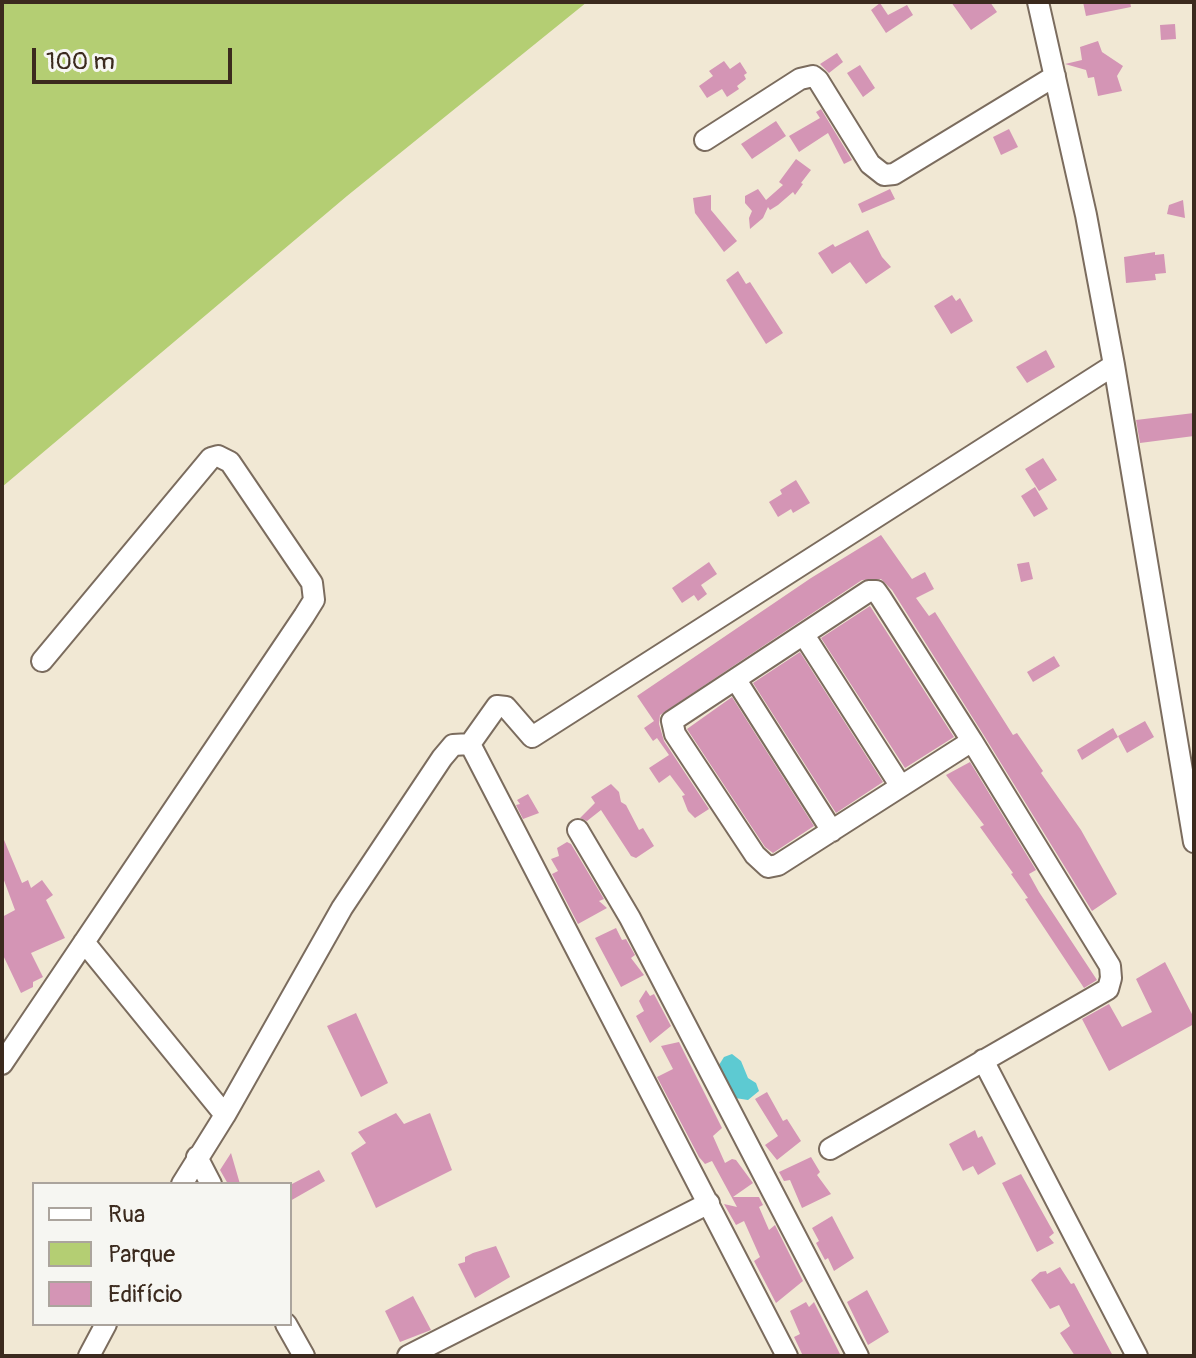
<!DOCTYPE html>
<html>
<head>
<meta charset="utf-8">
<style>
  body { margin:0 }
  #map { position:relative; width:1196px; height:1358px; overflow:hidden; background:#f1e8d4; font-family:Pangolin,sans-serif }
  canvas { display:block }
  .frame { position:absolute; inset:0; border:4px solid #3b2a1e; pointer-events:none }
  .legend { position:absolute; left:32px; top:1182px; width:260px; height:144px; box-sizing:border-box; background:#f6f6f2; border:2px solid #aba49d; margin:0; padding:10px 14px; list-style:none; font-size:24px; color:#3b2a1e }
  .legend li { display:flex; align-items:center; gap:16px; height:40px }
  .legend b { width:40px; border:2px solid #aba49d }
  .scale { position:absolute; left:32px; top:48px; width:200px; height:36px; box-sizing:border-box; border:4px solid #3b2a1e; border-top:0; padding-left:10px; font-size:24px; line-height:28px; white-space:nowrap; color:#3b2a1e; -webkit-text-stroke:6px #f6f6f2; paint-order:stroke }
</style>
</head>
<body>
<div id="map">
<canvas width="1196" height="1358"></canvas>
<div class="frame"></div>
<ul class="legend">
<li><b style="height:10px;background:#fff"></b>Rua</li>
<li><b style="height:22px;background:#b4ce73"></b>Parque</li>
<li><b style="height:22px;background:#d495b5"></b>Edifício</li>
</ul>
<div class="scale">100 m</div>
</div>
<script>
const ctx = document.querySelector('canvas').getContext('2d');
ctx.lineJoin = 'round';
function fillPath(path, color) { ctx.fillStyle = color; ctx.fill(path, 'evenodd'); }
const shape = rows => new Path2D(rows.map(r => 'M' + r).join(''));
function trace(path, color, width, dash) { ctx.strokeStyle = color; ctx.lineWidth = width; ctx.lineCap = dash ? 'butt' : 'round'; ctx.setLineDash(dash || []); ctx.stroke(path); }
fillPath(shape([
  [2,2,587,2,347,196,2,487]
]), '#b4ce73');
fillPath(shape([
  [732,1054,741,1061,748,1078,756,1083,759,1091,748,1100,735,1098,719,1065,724,1057]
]), '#5dcad2');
fillPath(shape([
  [951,2,990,2,997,12,971,30],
  [1083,2,1130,2,1131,7,1086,16],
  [880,3,888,15,907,5,913,15,886,33,871,10],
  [1175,24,1176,39,1161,40,1160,25],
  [1098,41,1102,52,1123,66,1117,76,1122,91,1098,96,1094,77,1088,78,1086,70,1065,64,1082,60,1080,47],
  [837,53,843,62,829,73,820,64],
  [724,61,730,69,740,62,747,73,744,75,746,79,737,86,739,89,727,97,722,89,707,98,699,86,713,76,709,71],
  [860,65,875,88,863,97,847,73],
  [821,109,852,160,844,164,828,133,799,152,789,136,820,118,816,112],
  [776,121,786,136,752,159,741,144],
  [1009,129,1018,147,1001,155,993,137],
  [796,159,811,170,801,183,803,184,795,195,793,192,778,205,770,210,768,207,763,218,750,229,749,218,752,211,745,203,745,196,758,189,766,200,783,185,779,182],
  [890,189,895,199,862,213,858,204],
  [711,195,711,210,737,241,724,252,695,213,693,198],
  [1183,200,1185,218,1167,214,1169,205],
  [868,230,882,257,891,267,866,284,850,262,832,274,818,253,833,244,835,247],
  [1155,252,1155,255,1164,254,1166,273,1155,274,1156,280,1126,283,1124,257],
  [738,271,746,284,750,282,783,333,766,344,726,280],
  [952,295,956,301,960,298,973,321,951,334,934,306],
  [1046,350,1055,367,1027,383,1016,367],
  [1194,413,1194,436,1140,443,1136,420],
  [1043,458,1057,480,1039,491,1025,469],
  [796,480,810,503,793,513,791,509,778,517,769,502,782,494,780,490],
  [1035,487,1048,509,1034,517,1021,496],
  [881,535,912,579,925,572,934,589,916,598,929,616,935,612,1013,735,1017,733,1043,771,1041,773,1081,830,1117,894,1092,911,983,734,892,590,881,579,862,580,660,715,659,724,664,741,709,809,695,818,688,811,682,796,685,795,670,775,659,783,649,768,669,755,657,738,653,741,644,728,654,721,637,696,811,578],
  [709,562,717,574,701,585,707,594,698,601,694,595,682,603,672,588],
  [1029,562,1033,579,1021,582,1017,564],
  [870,606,954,737,905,768,821,638],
  [800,652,883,782,836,813,753,683],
  [1054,656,1060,666,1033,682,1027,672],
  [732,697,814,826,773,853,765,847,687,729],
  [1145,721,1154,737,1127,753,1118,736],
  [1113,728,1118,737,1082,760,1077,750],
  [970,762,1036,870,1029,874,1039,892,1097,980,1084,988,1025,899,1028,898,1011,874,1013,873,980,827,984,825,946,775],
  [611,784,619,792,621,802,626,805,639,830,643,828,654,846,636,858,631,856,601,810,587,821,580,818,595,803,591,797],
  [528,794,539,813,523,819,516,805,520,804,517,800],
  [2,835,22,883,28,880,31,888,42,880,53,895,46,900,65,938,31,953,43,977,33,982,33,987,21,993,2,953,2,917,15,910,2,875],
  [567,842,571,844,604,899,599,901,607,908,578,924,552,874,558,871,551,859,559,856,557,848],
  [616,928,622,940,626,939,635,955,631,958,644,975,621,987,595,938],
  [1165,962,1194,1018,1194,1024,1109,1071,1082,1019,1109,1004,1122,1027,1152,1012,1136,979],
  [646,990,650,996,654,994,671,1026,650,1043,636,1016,644,1011,639,1001],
  [356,1013,388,1083,361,1097,327,1026],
  [679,1042,722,1128,713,1136,725,1163,732,1159,736,1160,753,1183,733,1197,759,1197,763,1205,759,1207,769,1230,775,1225,803,1281,776,1303,754,1261,760,1257,744,1221,736,1225,724,1204,737,1207,712,1161,705,1164,699,1157,657,1077,673,1069,661,1046],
  [767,1092,783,1121,787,1119,801,1141,777,1160,765,1145,778,1136,755,1099],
  [396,1113,404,1124,430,1113,452,1170,376,1208,351,1153,366,1143,358,1132],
  [975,1130,978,1138,982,1136,996,1164,978,1175,973,1166,963,1171,949,1144],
  [231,1153,240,1184,228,1184,220,1170],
  [811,1157,820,1172,817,1175,831,1194,802,1208,790,1180,784,1181,779,1172],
  [319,1170,325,1181,290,1201,290,1185],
  [1021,1174,1054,1233,1049,1237,1054,1243,1037,1252,1002,1183],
  [832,1216,854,1258,834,1271,828,1258,825,1260,816,1243,819,1241,812,1228],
  [496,1246,510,1277,475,1298,458,1264,465,1262,465,1257,473,1253],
  [1060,1267,1071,1284,1074,1283,1113,1356,1075,1356,1060,1333,1070,1326,1059,1305,1050,1309,1031,1280,1040,1272,1046,1271,1047,1274],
  [867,1290,889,1332,868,1345,847,1302],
  [413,1296,431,1330,400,1342,385,1311],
  [806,1302,809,1307,814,1302,841,1356,803,1356,794,1337,800,1334,790,1311]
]), '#d495b5');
const minor = shape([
  [1038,2,1086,215,1114,365,1194,842],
  [705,140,800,79,813,76,818,80,870,164,884,175,894,174,1055,76],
  [869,591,876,591,881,598,972,741,778,865,768,867,755,855,675,734,672,721,869,591],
  [804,635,900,785],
  [736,680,832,831],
  [470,744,787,1356],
  [578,830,630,918,858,1356],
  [84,942,225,1115],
  [983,1060,1137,1356],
  [2,1064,304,616,314,600,312,583,230,462,218,456,211,458,42,661],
  [830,1149,1108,989,1111,978,1110,966,972,741],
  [197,1157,211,1184],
  [182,1184,225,1115,342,908,442,758,453,745,470,744,497,706,506,707,532,737,1114,365],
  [286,1324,304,1356],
  [89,1356,106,1324],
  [408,1356,709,1203]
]);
trace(minor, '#7b6c5e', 24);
trace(minor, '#fff', 20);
</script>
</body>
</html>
